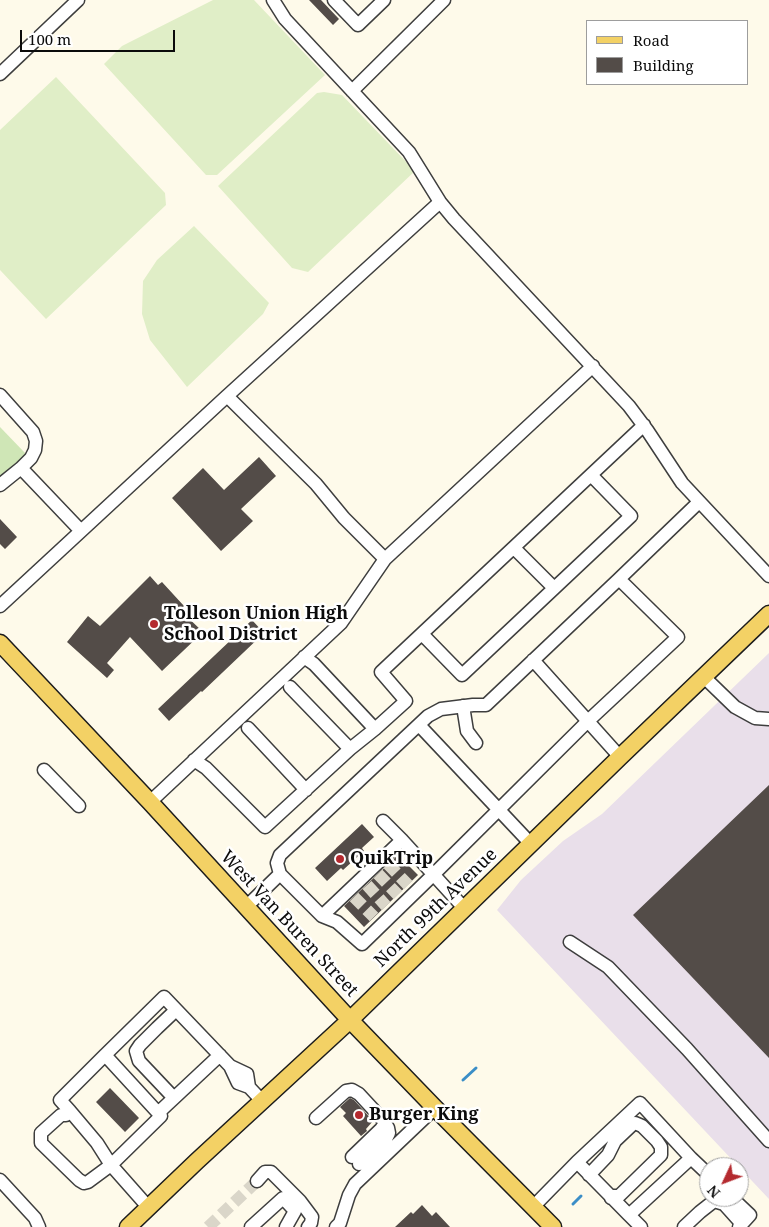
<!DOCTYPE html>
<html>
<head>
<meta charset="utf-8">
<style>
  body { margin:0 }
  #map { position:relative; width:769px; height:1227px; overflow:hidden; background:#fefaea; font-family:"Noto Serif",serif }
  canvas { display:block }
  .legend { position:absolute; left:586px; top:20px; width:162px; height:65px; box-sizing:border-box; background:#fff; border:1px solid #9d9d9d; margin:0; padding:6px 9px; list-style:none; font-size:15px; color:#0b0b0b }
  .legend li { display:flex; align-items:center; gap:10px; height:25px }
  .legend b { width:25px; border:1px solid #9d9d9d }
  .north { position:absolute; left:699px; top:1157px; width:50px; height:50px; box-sizing:border-box; background:#fff; border:1px solid #9d9d9d; border-radius:50%; rotate:227deg; font-size:14px; font-weight:700; line-height:20px; text-align:center; color:#0b0b0b }
  .north::after { content:''; display:block; margin:auto; width:18px; height:22px; background:#b42a2f; clip-path:polygon(50% 0,100% 100%,50% 72%,0 100%) }
  .scale { position:absolute; left:20px; top:30px; width:155px; height:22px; box-sizing:border-box; border:2px solid #0b0b0b; border-top:0; padding-left:6px; font-size:15px; line-height:18px; white-space:nowrap; color:#0b0b0b; -webkit-text-stroke:4px #fff; paint-order:stroke }
</style>
</head>
<body>
<div id="map">
<canvas width="769" height="1227"></canvas>
<ul class="legend">
<li><b style="height:6px;background:#f3d165"></b>Road</li>
<li><b style="height:14px;background:#534c48"></b>Building</li>
</ul>
<div class="north">N</div>
<div class="scale">100 m</div>
</div>
<script>
const ctx = document.querySelector('canvas').getContext('2d');
ctx.lineJoin = 'round';
function fillPath(path, color) { ctx.fillStyle = color; ctx.fill(path, 'evenodd'); }
const shape = rows => new Path2D(rows.map(r => 'M' + r).join(''));
function trace(path, color, width, dash) { ctx.strokeStyle = color; ctx.lineWidth = width; ctx.lineCap = dash ? 'butt' : 'round'; ctx.setLineDash(dash || []); ctx.stroke(path); }
function write(font, color, halo, rows, align = 'center') {
  ctx.font = font + ' "Noto Serif",serif'; ctx.lineWidth = 5; ctx.setLineDash([]); ctx.textBaseline = 'middle'; ctx.strokeStyle = halo; ctx.fillStyle = color; for (const [text, x, y, turn = 0] of rows) {
    ctx.save(); ctx.translate(x, y); ctx.rotate((+turn || 0) * Math.PI / 180); ctx.textAlign = isNaN(turn) ? turn : align; if (halo) ctx.strokeText(text, 0, 0); ctx.fillText(text, 0, 0); ctx.restore();
  }
}
fillPath(shape([
  [769,653,769,1199,497,910,521,880,563,841,602,814]
]), '#e9dfea');
fillPath(shape([
  [0,427,26,454,0,478]
]), '#cfe6b6');
fillPath(shape([
  [213,0,254,0,325,75,217,175,206,175,104,64,122,46],
  [56,77,165,193,166,205,46,319,0,270,0,130],
  [324,92,342,95,415,171,308,272,292,268,218,186,317,93],
  [194,226,269,303,263,314,187,387,150,340,142,314,143,281,157,260]
]), '#e0eec7');
trace(shape([
  [463,1080,476,1068],
  [573,1204,581,1196]
]), '#3b8ec7', 3);
fillPath(shape([
  [309,0,321,0,339,19,333,25],
  [259,457,276,476,241,509,253,521,221,551,172,498,203,468,224,490],
  [0,519,17,537,5,549,0,544],
  [150,576,158,585,162,582,184,606,180,610,203,632,162,671,130,637,107,663,114,670,107,678,67,642,88,616,100,626],
  [252,620,264,633,202,692,201,691,169,721,158,709],
  [769,785,769,1058,633,915],
  [362,824,374,837,362,848,364,851,343,870,341,868,327,881,315,868],
  [398,855,418,875,364,927,344,906],
  [110,1088,139,1118,125,1132,96,1102],
  [350,1098,354,1100,373,1121,366,1129,367,1131,361,1136,343,1116,346,1113,340,1107],
  [422,1205,432,1216,436,1212,450,1227,395,1227,411,1212,413,1214]
]), '#534c48');
trace(shape([
  [388,864,408,885],
  [378,874,398,895],
  [367,885,386,906],
  [354,897,374,917],
  [208,1227,257,1181]
]), '#dad6c9', 12, [12, 6]);
const minor = shape([
  [273,0,285,19,409,152,440,202,454,219,629,406,647,430,682,483,769,576],
  [334,0,358,25,384,0],
  [0,74,78,0],
  [352,91,444,0],
  [0,395,33,432,36,441,35,450,31,458,21,468,81,531],
  [227,396,440,202],
  [0,485,21,468],
  [514,548,554,588],
  [385,559,593,366],
  [619,579,699,502],
  [0,606,227,396,316,484,344,518,385,559,341,623,150,802],
  [422,634,462,675,631,516,591,475],
  [304,657,314,664,375,729,350,749],
  [533,660,620,757],
  [704,677,735,707,755,718,769,719],
  [463,706,467,731,476,743],
  [419,725,531,844],
  [248,728,306,790],
  [375,729,406,701,381,672,644,425],
  [194,760,206,768,265,827,350,749,290,687],
  [44,770,79,806],
  [383,821,402,840],
  [246,907,280,874,322,916,337,922,362,944,434,874,588,721,678,637,619,579,486,705,473,705,441,709,428,716,280,855,277,863,280,874],
  [322,916,402,840,464,908],
  [570,942,608,967,687,1049,769,1141],
  [105,1055,164,997,230,1066,238,1083,249,1087,263,1102],
  [230,1066,247,1074,249,1087],
  [174,1098,139,1061,136,1051,140,1045,157,1028,176,1010],
  [70,1111,66,1115,61,1115,41,1133,41,1143,79,1180,84,1183,88,1182,111,1165,161,1116,105,1055,60,1100,70,1111,97,1143,111,1165,149,1208],
  [158,1113,220,1055],
  [316,1118,346,1091,352,1090,359,1094,384,1121,388,1128,389,1133,386,1139,359,1164],
  [352,1157,381,1129,385,1123],
  [577,1162,640,1103,691,1158,709,1175],
  [589,1175,608,1155,615,1141,633,1124,635,1123,642,1126,657,1141,661,1147,661,1155,619,1196,613,1196,611,1198],
  [0,1180,35,1218,39,1227],
  [257,1181,265,1172,271,1172,300,1201,312,1217,311,1223,308,1227],
  [731,1197,750,1215,739,1227],
  [533,1207,577,1162,629,1215,691,1158],
  [629,1215,641,1227],
  [251,1227,283,1198,295,1211,286,1227],
  [336,1227,340,1223,349,1195,355,1184,435,1108],
  [684,1227,700,1212,714,1201,724,1204,742,1224]
]);
const major = shape([
  [0,643,150,802,350,1020,435,1108,553,1227],
  [128,1227,197,1161,350,1020,620,757,769,614]
]);
trace(minor, '#3e3e3e', 15);
trace(major, '#1c1c1c', 19);
trace(minor, '#fff', 12);
trace(major, '#f3d165', 16);
for (const [x, y, r, color] of [
  [154,624,5,"#b42a2f"],
  [340,859,5,"#b42a2f"],
  [359,1115,5,"#b42a2f"]
]) { const dot = new Path2D(); dot.arc(x, y, r, 0, 2 * Math.PI); ctx.fillStyle = color; ctx.fill(dot); trace(dot, '#fff', 2); }
write('bold 18px', '#0b0b0b', '#fff', [
  ["Tolleson Union High",164,614],
  ["School District",164,635],
  ["QuikTrip",350,859],
  ["Burger King",369,1115]
], 'left');
write('18px', '#0b0b0b', '#fff', [
  ["North 99th Avenue",436,908,-44],
  ["West Van Buren Street",289,924,47]
]);
</script>
</body>
</html>
